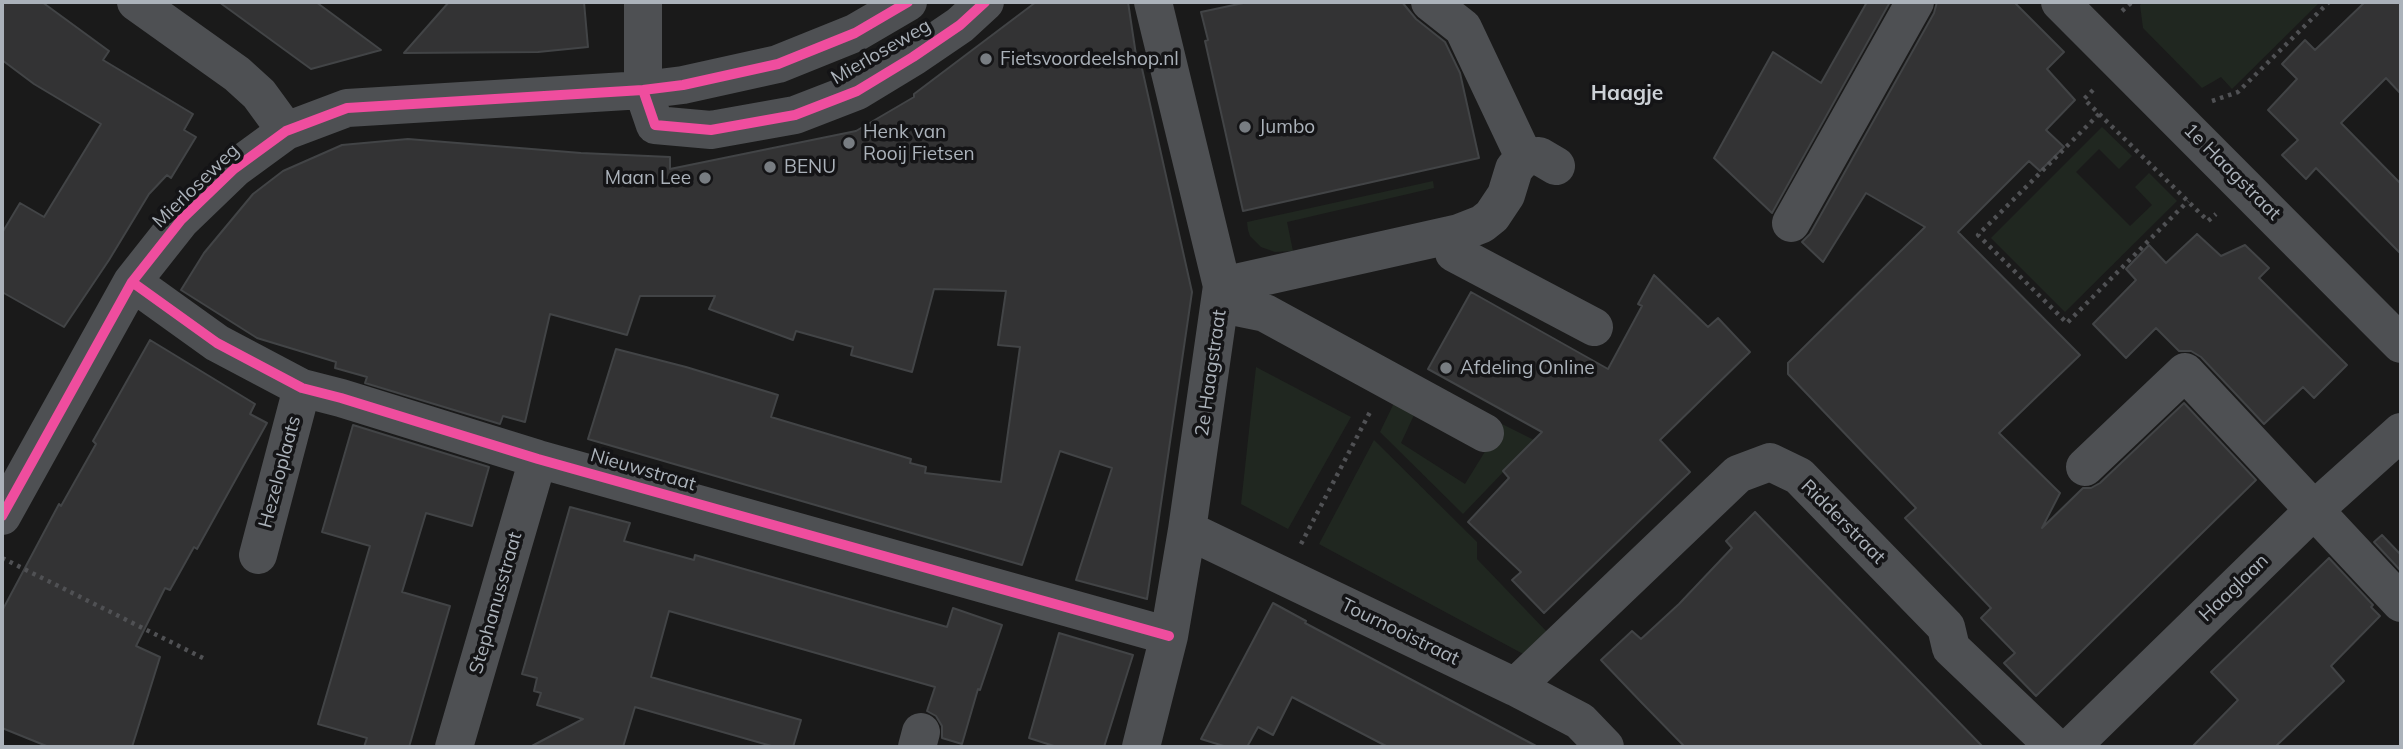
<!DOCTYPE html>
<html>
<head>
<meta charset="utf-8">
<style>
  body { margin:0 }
  #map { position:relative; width:2403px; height:749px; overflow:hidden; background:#1a1a1a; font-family:Mulish,sans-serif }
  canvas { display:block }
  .frame { position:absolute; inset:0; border:4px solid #abb2ba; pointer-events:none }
</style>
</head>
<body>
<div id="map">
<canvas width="2403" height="749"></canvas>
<div class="frame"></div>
</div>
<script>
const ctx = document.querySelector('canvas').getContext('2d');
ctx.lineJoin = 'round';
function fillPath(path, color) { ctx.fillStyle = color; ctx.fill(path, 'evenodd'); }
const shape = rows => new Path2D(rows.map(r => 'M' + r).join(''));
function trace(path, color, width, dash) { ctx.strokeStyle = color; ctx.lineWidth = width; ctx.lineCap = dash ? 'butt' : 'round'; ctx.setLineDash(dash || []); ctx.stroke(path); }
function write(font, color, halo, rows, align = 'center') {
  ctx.font = font + ' Mulish,sans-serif'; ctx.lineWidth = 7; ctx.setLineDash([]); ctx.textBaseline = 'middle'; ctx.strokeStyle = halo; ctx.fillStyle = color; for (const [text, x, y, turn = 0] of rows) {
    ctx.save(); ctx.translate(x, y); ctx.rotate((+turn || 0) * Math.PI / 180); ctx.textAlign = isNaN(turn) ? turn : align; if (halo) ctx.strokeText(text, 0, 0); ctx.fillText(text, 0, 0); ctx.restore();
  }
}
fillPath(shape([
  [2143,2,2320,2,2232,89,2221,77,2202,88,2143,28,2140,5],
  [2102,127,2132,156,2119,169,2099,149,2076,172,2130,226,2152,205,2135,187,2149,173,2177,201,2065,312,1991,238],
  [1433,181,1434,188,1287,222,1293,251,1275,252,1261,247,1250,236,1248,230,1247,222],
  [1256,367,1351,417,1288,529,1241,504],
  [1394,403,1414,415,1401,443,1465,484,1502,424,1534,440,1463,514,1380,432],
  [1374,440,1477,542,1477,559,1549,634,1527,656,1319,544]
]), '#202720');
const building = shape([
  [2,2,42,2,109,51,103,60,193,114,184,130,196,137,171,178,167,175,149,194,109,260,64,327,2,292,2,233,20,203,44,217,101,124,34,84,2,60,2,2],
  [219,2,316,2,381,50,311,69,219,2],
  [449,2,584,2,588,47,538,52,404,53,449,2],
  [1036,2,1128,2,1136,55,1139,55,1192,292,1147,599,1076,580,1112,468,1060,451,1022,565,588,439,616,349,686,367,778,395,771,417,911,459,910,463,926,467,925,473,1001,482,1020,347,998,345,1006,291,934,289,912,372,851,355,853,347,796,331,793,340,709,309,715,296,640,296,627,335,550,314,525,422,503,416,500,424,365,383,367,377,335,368,336,362,257,338,181,290,204,253,253,194,283,171,342,145,408,139,581,153,670,157,670,169,856,131,914,97,914,94,1036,2],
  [1248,2,1402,2,1416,19,1445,42,1460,73,1479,158,1243,211,1205,41,1208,40,1201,12,1248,2],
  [1867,2,1890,2,1772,213,1714,158,1773,52,1821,83,1867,2],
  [1937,2,2014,2,2064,52,2047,69,2075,100,2046,130,2064,147,2040,171,2029,161,1958,232,2080,355,1999,433,2060,493,2042,528,2083,488,2091,488,2100,483,2184,403,2256,480,2036,696,2004,663,2015,653,1981,618,1991,608,1905,518,1916,508,1788,374,1788,363,1925,227,1866,193,1823,262,1802,242,1810,234,1934,13,1937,2],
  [2365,2,2401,2,2401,94,2386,78,2341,123,2401,184,2401,254,2316,168,2306,179,2282,155,2298,140,2268,110,2297,79,2282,64,2305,40,2315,50,2365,2],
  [2197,234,2221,256,2245,245,2269,268,2259,278,2347,365,2314,398,2303,387,2264,424,2201,357,2191,351,2179,351,2156,328,2126,358,2093,324,2136,280,2126,269,2149,245,2166,263,2197,234],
  [1654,275,1708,327,1718,318,1750,352,1660,440,1690,472,1544,613,1512,580,1521,572,1468,522,1509,478,1503,471,1542,432,1428,369,1471,292,1608,369,1642,306,1638,304,1654,275],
  [150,340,255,404,250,414,267,423,197,549,194,547,170,590,165,588,136,646,160,657,132,747,49,747,2,728,2,611,59,504,61,506,96,444,93,441,150,340],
  [353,425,489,467,472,526,426,513,402,592,450,606,409,747,364,747,367,738,318,724,370,546,322,532,353,425],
  [570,507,630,523,624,541,694,560,695,555,947,627,953,608,1002,625,980,690,978,689,962,744,942,738,942,726,936,716,927,711,935,687,669,611,651,677,801,720,793,747,775,747,635,707,623,747,530,747,583,719,537,705,541,693,534,691,537,678,522,674,570,507],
  [1755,512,1817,576,1983,747,1685,747,1642,703,1601,660,1632,631,1641,639,1679,604,1732,548,1726,541,1755,512],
  [2382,535,2401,555,2401,571,2374,542,2382,535],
  [2329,558,2373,605,2371,607,2380,616,2331,666,2344,681,2275,747,2192,747,2238,700,2211,672,2329,558],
  [1273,603,1306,621,1305,623,1538,747,1388,747,1292,697,1273,735,1258,727,1247,747,1227,747,1201,739,1273,603],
  [1059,633,1133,655,1104,747,1057,747,1029,738,1059,633]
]);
fillPath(building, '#333334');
trace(building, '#424446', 2);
trace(shape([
  [2122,11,2132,2],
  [2093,90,2084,99,2208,221,2216,214],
  [2212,101,2238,92,2329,2],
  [2099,114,1978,235,2067,323,2188,201],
  [1301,544,1370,412],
  [2,558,205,659]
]), '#505154', 4.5, [3.5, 5]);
trace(shape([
  [136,2,237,74,259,94,286,131],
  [643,2,643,90,655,125,711,130,795,115,857,91,913,57,960,25,985,2],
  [1430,2,1463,28,1524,157],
  [2060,2,2401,344],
  [1791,223,1915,2],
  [1450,235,1454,253,1594,327],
  [132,282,217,343,302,388,341,398,538,459,1169,636],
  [1222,286,1459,233,1482,224,1492,216,1506,195,1514,169,1524,157,1539,156,1556,166],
  [1221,304,1265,313,1485,433],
  [2085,467,2185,372,2401,603],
  [2,516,132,282,181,220,234,169,286,131,347,108,643,90,683,85,778,64,855,33,908,2],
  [1187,530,1515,687,1580,721,1605,747],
  [258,555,302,388],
  [1515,687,1738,474,1770,462,1799,476,1946,627,1951,648,2055,747],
  [454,747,538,459],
  [917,747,921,732],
  [1141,747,1169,636,1187,530,1222,286,1153,2],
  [2071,747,2314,510,2401,432]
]), '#4e5053', 38);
trace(shape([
  [643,90,655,125,711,130,795,115,857,91,913,57,960,25,985,2],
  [132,282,217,343,302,388,341,398,538,459,1169,636],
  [2,516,132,282,181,220,234,169,286,131,347,108,643,90,683,85,778,64,855,33,908,2]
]), '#ef4d9e', 10);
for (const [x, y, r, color] of [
  [986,59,7,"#787d82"],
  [1245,127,7,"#787d82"],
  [849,143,7,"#787d82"],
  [770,167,7,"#787d82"],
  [705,178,7,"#787d82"],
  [1446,368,7,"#787d82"]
]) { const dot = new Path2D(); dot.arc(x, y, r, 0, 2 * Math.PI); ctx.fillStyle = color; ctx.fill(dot); trace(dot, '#141416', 2.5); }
write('19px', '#abb2ba', '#141416', [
  ["Mierloseweg",881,52,-30],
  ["1e Haagstraat",2232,172,45],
  ["Mierloseweg",196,186,-44],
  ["2e Haagstraat",1211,373,-82],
  ["Nieuwstraat",643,470,16],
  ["Hezeloplaats",280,472,-75],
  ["Ridderstraat",1843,522,45],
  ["Haaglaan",2234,588,-44],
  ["Stephanusstraat",496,603,-74],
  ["Tournooistraat",1400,632,26]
]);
write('19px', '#abb2ba', '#141416', [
  ["Fietsvoordeelshop.nl",1000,59],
  ["Jumbo",1259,127],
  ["Henk van",863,132],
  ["Rooij Fietsen",863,154],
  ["BENU",784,167],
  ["Maan Lee",691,178,"right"],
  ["Afdeling Online",1460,368]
], 'left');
write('bold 21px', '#ccd1d6', '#141416', [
  ["Haagje",1627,94]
]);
</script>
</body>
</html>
